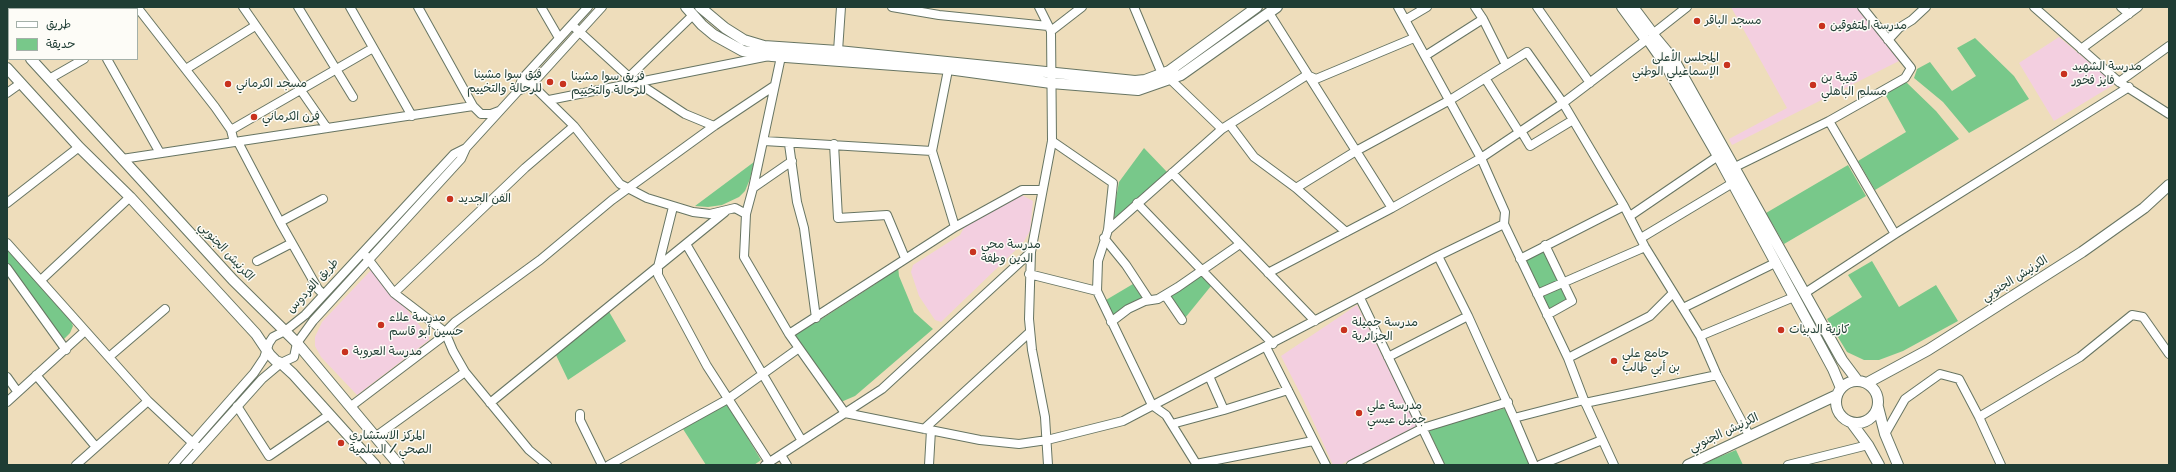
<!DOCTYPE html>
<html>
<head>
<meta charset="utf-8">
<style>
  body { margin:0 }
  #map { position:relative; width:2176px; height:472px; overflow:hidden; background:#edb; font-family:Sriracha,"Playpen Sans Arabic",sans-serif }
  canvas { display:block }
  .frame { position:absolute; inset:0; border:8px solid #1f3d34; pointer-events:none }
  .legend { position:absolute; left:8px; top:8px; width:130px; height:52px; box-sizing:border-box; background:#fdfcf7; border:1px solid #a4b0a9; margin:0; padding:5px 7px; list-style:none; font-size:12px; color:#1f3d34 }
  .legend li { display:flex; align-items:center; gap:8px; height:20px }
  .legend b { width:20px; border:1px solid #a4b0a9 }
</style>
</head>
<body>
<div id="map">
<canvas width="2176" height="472"></canvas>
<div class="frame"></div>
<ul class="legend">
<li><b style="height:5px;background:#fff"></b>طريق</li>
<li><b style="height:11px;background:#78c88a"></b>حديقة</li>
</ul>
</div>
<script>
const ctx = document.querySelector('canvas').getContext('2d');
ctx.lineJoin = 'round';
function fillPath(path, color) { ctx.fillStyle = color; ctx.fill(path, 'evenodd'); }
const shape = rows => new Path2D(rows.map(r => 'M' + r).join(''));
function trace(path, color, width, dash) { ctx.strokeStyle = color; ctx.lineWidth = width; ctx.lineCap = dash ? 'butt' : 'round'; ctx.setLineDash(dash || []); ctx.stroke(path); }
function write(font, color, halo, rows, align = 'center') {
  ctx.font = font + ' Sriracha,"Playpen Sans Arabic",sans-serif'; ctx.lineWidth = 3; ctx.setLineDash([]); ctx.textBaseline = 'middle'; ctx.strokeStyle = halo; ctx.fillStyle = color; for (const [text, x, y, turn = 0] of rows) {
    ctx.save(); ctx.translate(x, y); ctx.rotate((+turn || 0) * Math.PI / 180); ctx.textAlign = isNaN(turn) ? turn : align; if (halo) ctx.strokeText(text, 0, 0); ctx.fillText(text, 0, 0); ctx.restore();
  }
}
fillPath(shape([
  [1731,7,1857,7,1899,61,1732,145,1729,139,1787,108],
  [2059,37,2115,84,2054,121,2019,63],
  [1020,194,1033,201,1030,231,1023,243,941,322,935,320,919,296,911,272,913,265,960,235,965,226],
  [373,268,429,337,429,340,357,395,321,357,315,346,315,337,322,322],
  [1357,305,1417,426,1340,465,1333,465,1303,399,1281,356]
]), '#f3cfe0');
fillPath(shape([
  [1975,38,2014,76,2029,99,1969,133,1943,102,1914,78,1917,69,1930,62,1952,91,1976,76,1957,48],
  [1906,82,1936,111,1959,139,1875,190,1858,161,1906,132,1885,94],
  [1144,148,1167,172,1112,221,1119,182],
  [754,162,750,179,745,191,739,197,722,205,708,207,695,206],
  [1848,165,1866,196,1784,244,1766,213],
  [7,248,69,316,73,326,70,333,63,340,7,264],
  [1545,249,1560,281,1540,291,1524,258],
  [1872,261,1899,307,1936,285,1958,321,1903,351,1879,360,1864,360,1847,352,1827,319,1862,297,1848,275],
  [898,266,899,276,914,312,933,329,855,396,841,402,793,335,820,320,877,283],
  [1201,276,1211,286,1185,318,1170,296],
  [1133,284,1143,299,1112,316,1106,300],
  [1562,287,1570,302,1550,312,1542,297],
  [608,310,626,341,568,380,555,353],
  [727,403,761,460,754,465,706,465,683,429],
  [1506,408,1530,465,1445,465,1428,429],
  [1736,450,1743,465,1699,465]
]), '#78c88a');
const minor = shape([
  [137,7,215,107,231,130,234,142],
  [243,7,327,128],
  [298,7,353,97],
  [350,7,412,116],
  [418,7,473,106,481,114,491,114,499,111],
  [541,7,559,38],
  [892,7,939,15,1048,26],
  [1134,7,1162,74],
  [1398,7,1481,158,1505,212,1504,224,1568,358,1584,400,1614,465],
  [1475,7,1483,19],
  [1537,7,1590,83],
  [2034,7,2119,82,2169,114],
  [2121,7,2129,14],
  [44,9,47,7],
  [1269,13,1392,208],
  [1405,20,1427,7],
  [572,25,629,77,685,114,714,126],
  [1051,31,1082,7],
  [1654,33,1687,7],
  [1888,40,1899,28,1912,20,1926,7],
  [2081,49,2138,7],
  [838,51,841,7],
  [782,52,753,188,746,214,744,257,789,334,845,413,980,440,1019,444,1047,440,1123,421,1438,256,1504,224],
  [1425,56,1483,19,1506,65],
  [107,59,160,153],
  [949,65,932,151,955,227],
  [186,69,255,26],
  [524,77,574,126,620,184,647,198,693,212,710,214,735,208,746,214],
  [629,77,692,16],
  [1485,78,1519,132],
  [49,79,84,59],
  [1171,80,1222,129],
  [2119,82,2169,46],
  [518,91,522,79,588,7],
  [7,93,21,83],
  [549,100,769,56],
  [1829,121,1895,234],
  [1230,125,1254,157,1296,188,1346,232],
  [231,130,373,48],
  [1521,131,1530,146,1573,120],
  [764,141,932,151],
  [1052,141,1113,183,1108,230,1098,261,1097,291,1152,405,1166,415,1197,465],
  [238,142,280,222,318,289,323,294],
  [789,144,797,202,804,228,816,318],
  [834,144,838,218,887,215,905,258],
  [122,159,473,106],
  [1735,167,1829,121,1905,78,1911,68,1862,7],
  [1172,173,1315,321],
  [753,188,792,161],
  [1296,188,1356,151,1450,100,1527,52,1563,103,1624,206,1645,247,1700,336,1717,375,1749,435],
  [7,203,79,147],
  [1137,203,1273,344],
  [673,207,658,267,658,275,707,366,769,462],
  [1630,216,1718,156],
  [280,222,323,199],
  [1108,230,1222,129,1307,75,1316,79,1414,38],
  [1104,238,1126,265,1149,300],
  [1641,238,1731,184],
  [7,243,148,401,196,446],
  [686,244,802,441],
  [1545,245,1572,301,1547,315],
  [1031,252,1029,319,1032,350,1045,417,1048,465],
  [1438,256,1468,316,1514,418],
  [1520,259,1624,206],
  [257,261,292,243],
  [7,268,66,350],
  [1268,273,1392,208,1481,158,1563,103,1646,40],
  [1029,274,1097,291],
  [41,280,130,197],
  [394,293,525,168,574,126],
  [1805,293,1895,234,2129,87],
  [1537,294,1645,247],
  [1165,295,1182,320],
  [1360,298,1440,465],
  [1683,308,1775,263],
  [1111,322,1128,309,1145,301,1158,299,1178,287,1240,244],
  [789,334,955,227,1022,190,1042,190],
  [1700,336,1794,297],
  [1266,347,1326,465],
  [109,357,165,309],
  [1388,357,1468,316],
  [1568,358,1650,316,1672,294],
  [36,375,96,447],
  [7,377,17,391],
  [7,402,85,331],
  [490,403,725,212],
  [1585,403,1717,375],
  [237,406,269,456,329,415],
  [350,407,441,338,445,332,394,293,365,255],
  [1224,410,1288,390],
  [580,414,580,420,602,465],
  [1979,417,2080,357,2132,315,2143,317,2169,354],
  [1172,424,1224,410,1209,376],
  [924,429,1030,332],
  [1885,434,1905,399,1940,374,1959,379,1979,417,2001,465],
  [375,437,465,372],
  [781,455,787,465],
  [1196,464,1313,441],
  [76,465,148,401],
  [173,465,254,373,264,358,269,343,273,337,285,331,305,315,454,154,466,148,518,91,532,84,602,7],
  [185,465,262,379,281,363,294,357,297,343,313,321,461,159,466,148],
  [547,465,529,450,465,372,453,351,445,332,455,322,540,260,612,200,714,126,774,86],
  [609,465,728,399,799,348],
  [765,465,882,389,1031,252,1052,141,1051,31,1039,7],
  [929,465,931,430],
  [1351,465,1423,428,1508,402],
  [1534,465,1514,418,1584,400],
  [1540,465,1602,440],
  [1788,465,1868,445]
]);
const major = shape([
  [686,7,702,25,714,35,743,51,772,56,948,69,1051,83,1138,90,1181,75,1277,7],
  [700,7,725,28,744,40,764,46,838,51,1135,81,1145,80,1169,71,1257,7],
  [1622,7,1644,37],
  [1633,7,1651,31],
  [7,33,9,35],
  [1654,36,1674,60,1842,360,1857,380],
  [1649,41,1665,64,1718,156,1833,369,1841,388],
  [31,59,233,280,297,343,399,465],
  [7,68,79,147,130,197,256,334,270,355,276,361,281,363,293,374,375,465],
  '1836 402a21 21 0 1 1 42 0a21 21 0 1 1-42 0Z',
  [1867,383,1928,350,2082,252,2144,208,2169,185],
  [1878,407,1885,434,1898,465],
  [1851,422,1868,445,1879,465],
  [1688,465,1837,395]
]);
trace(minor, '#677563', 10);
trace(major, '#677563', 12);
trace(minor, '#fff', 8);
trace(major, '#fff', 10);
for (const [x, y, r, color] of [
  [1697,21,4,"#c8321e"],
  [1822,26,4,"#c8321e"],
  [1727,65,4,"#c8321e"],
  [2064,74,4,"#c8321e"],
  [550,82,4,"#c8321e"],
  [228,84,4,"#c8321e"],
  [563,84,4,"#c8321e"],
  [1813,85,4,"#c8321e"],
  [254,117,4,"#c8321e"],
  [450,199,4,"#c8321e"],
  [973,252,4,"#c8321e"],
  [381,325,4,"#c8321e"],
  [1344,330,4,"#c8321e"],
  [1781,330,4,"#c8321e"],
  [345,352,4,"#c8321e"],
  [1614,361,4,"#c8321e"],
  [1359,413,4,"#c8321e"],
  [341,443,4,"#c8321e"]
]) { const dot = new Path2D(); dot.arc(x, y, r, 0, 2 * Math.PI); ctx.fillStyle = color; ctx.fill(dot); trace(dot, '#fdfcf7', 1.5); }
write('12px', '#1f3d34', '#fdfcf7', [
  ["مسجد الباقر",1705,21],
  ["مدرسة المتفوقين",1830,26],
  ["المجلس الأعلى",1719,58,"right"],
  ["الإسماعيلي الوطني",1719,72,"right"],
  ["مدرسة الشهيد",2072,67],
  ["فايز فخور",2072,81],
  ["فيق سوا مشينا",542,75,"right"],
  ["للرحالة والتخييم",542,89,"right"],
  ["فريق سوا مشينا",571,77],
  ["للرحالة والتخييم",571,91],
  ["قتيبة بن",1821,78],
  ["مسلم الباهلي",1821,92],
  ["مسجد الكرماني",236,84],
  ["فرن الكرماني",262,117],
  ["الفن الجديد",458,199],
  ["مدرسة محي",981,245],
  ["الدين وطفة",981,259],
  ["مدرسة علاء",389,318],
  ["حسين أبو قاسم",389,332],
  ["مدرسة جميلة",1352,323],
  ["الجزائرية",1352,337],
  ["كازية الدبيات",1789,330],
  ["مدرسة العروبة",353,352],
  ["جامع علي",1622,354],
  ["بن أبي طالب",1622,368],
  ["مدرسة علي",1367,406],
  ["جميل عيسي",1367,420],
  ["المركز الاستشاري",349,436],
  ["الصحي / السلمية",349,450]
], 'left');
write('12px', '#1f3d34', '#fdfcf7', [
  ["الكرنيش الجنوبي",226,252,47],
  ["الكرنيش الجنوبي",2015,279,-32],
  ["طريق الفردوس",313,286,-47],
  ["الكرنيش الجنوبي",1724,433,-25]
]);
</script>
</body>
</html>
